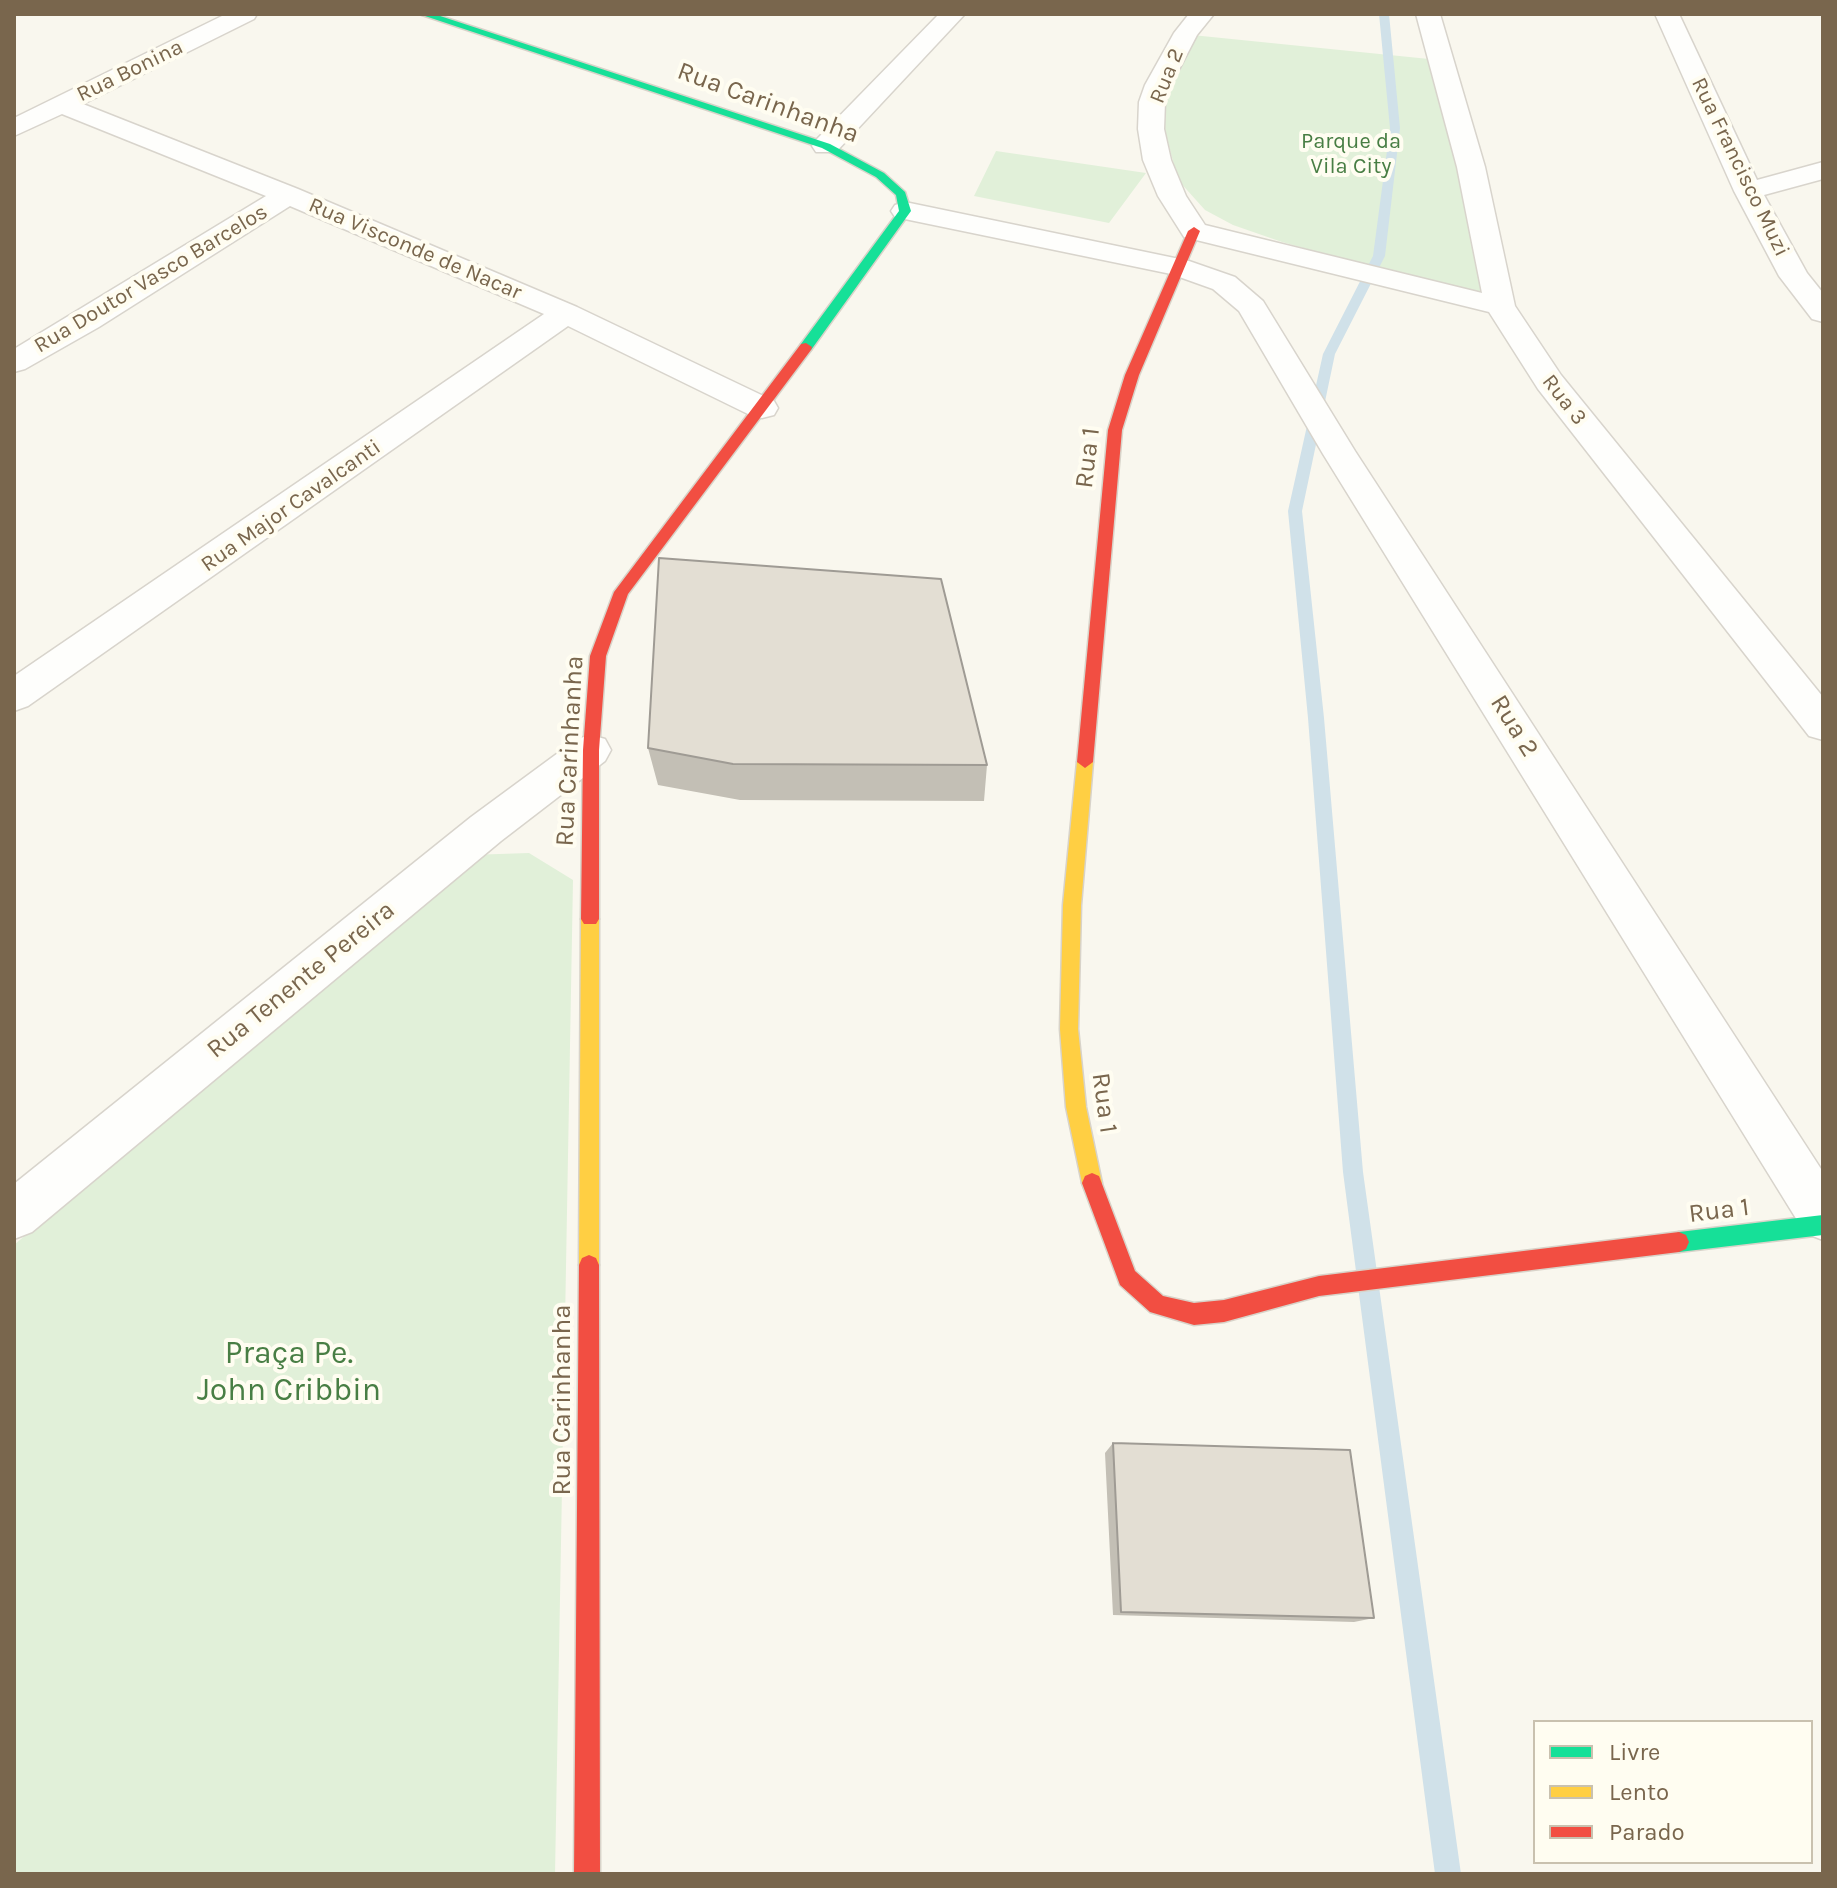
<!DOCTYPE html>
<html>
<head>
<meta charset="utf-8">
<style>
  body { margin:0 }
  #map { position:relative; width:1837px; height:1888px; overflow:hidden; background:#f9f7ee; font-family:Karla,sans-serif }
  canvas { display:block }
  .frame { position:absolute; inset:0; border:16px solid #79664d; pointer-events:none }
  .legend { position:absolute; left:1533px; top:1720px; width:280px; height:144px; box-sizing:border-box; background:#fffdf1; border:2px solid #c9c1af; margin:0; padding:10px 14px; list-style:none; font-size:24px; color:#79664d }
  .legend li { display:flex; align-items:center; gap:16px; height:40px }
  .legend b { width:40px; border:2px solid #c9c1af }
</style>
</head>
<body>
<div id="map">
<canvas width="1837" height="1888"></canvas>
<div class="frame"></div>
<ul class="legend">
<li><b style="height:10px;background:#16e098"></b>Livre</li>
<li><b style="height:10px;background:#ffcf43"></b>Lento</li>
<li><b style="height:10px;background:#f24e42"></b>Parado</li>
</ul>
</div>
<script>
const ctx = document.querySelector('canvas').getContext('2d');
ctx.lineJoin = 'round';
function fillPath(path, color) { ctx.fillStyle = color; ctx.fill(path, 'evenodd'); }
const shape = rows => new Path2D(rows.map(r => 'M' + r).join(''));
function trace(path, color, width, dash) { ctx.strokeStyle = color; ctx.lineWidth = width; ctx.lineCap = dash ? 'butt' : 'round'; ctx.setLineDash(dash || []); ctx.stroke(path); }
function write(font, color, halo, rows, align = 'center') {
  ctx.font = font + ' Karla,sans-serif'; ctx.lineWidth = 8; ctx.setLineDash([]); ctx.textBaseline = 'middle'; ctx.strokeStyle = halo; ctx.fillStyle = color; for (const [text, x, y, turn = 0] of rows) {
    ctx.save(); ctx.translate(x, y); ctx.rotate((+turn || 0) * Math.PI / 180); ctx.textAlign = isNaN(turn) ? turn : align; if (halo) ctx.strokeText(text, 0, 0); ctx.fillText(text, 0, 0); ctx.restore();
  }
}
fillPath(shape([
  [1192,35,1429,59,1463,168,1484,298,1282,242,1233,225,1205,210,1178,180,1160,112,1173,69],
  [996,151,1146,173,1109,223,974,196],
  [529,853,573,880,555,1874,14,1874,14,1245,469,855]
]), '#e1f0d9');
fillPath(shape([
  [1379,14,1389,14,1400,128,1385,256,1335,354,1302,511,1324,718,1363,1172,1461,1874,1435,1874,1343,1172,1308,718,1288,511,1323,354,1373,256,1390,128,1379,14]
]), '#d0e1e9');
const street = shape([
  [226,14,257,14,254,19,83,104,298,189,577,307,774,401,778,408,774,415,762,418,750,415,568,326,28,706,14,711,14,676,544,314,290,206,99,327,25,369,14,372,14,349,266,196,62,114,14,136,14,118,226,14],
  [939,14,965,14,836,152,816,152,812,146,816,140,939,14],
  [1189,14,1214,14,1197,35,1171,85,1165,102,1164,129,1171,160,1186,196,1205,225,1482,293,1457,167,1416,14,1440,14,1485,167,1515,306,1561,375,1823,697,1823,740,1809,736,1538,389,1489,312,1184,237,1158,196,1143,160,1138,129,1139,102,1145,85,1174,33,1189,14],
  [1655,14,1679,14,1757,180,1823,162,1823,179,1764,195,1807,273,1823,293,1823,322,1812,319,1779,276,1734,191,1655,14],
  [905,202,1189,261,1235,277,1263,301,1355,451,1823,1172,1823,1240,1805,1233,1323,454,1239,311,1213,289,1171,274,895,217,891,211,895,205,905,202],
  [591,735,605,739,611,750,605,761,501,841,32,1232,14,1239,14,1184,471,817,577,739,591,735]
]);
const fast = shape([
  [419,14,434,14,830,144,884,173,905,192,911,211,811,350,801,350,801,344,899,211,896,195,876,177,822,148,419,14],
  [1823,1215,1823,1235,1679,1252,1672,1249,1669,1242,1672,1235,1679,1232,1823,1215]
]);
const slow = shape([
  [1085,756,1093,762,1081,905,1078,1029,1086,1107,1102,1183,1099,1190,1092,1193,1085,1190,1082,1183,1066,1107,1060,1029,1063,905,1077,762,1085,756],
  [590,911,596,914,599,919,599,1265,596,1272,589,1275,582,1272,579,1265,581,919,584,914,590,911]
]);
const jam = shape([
  [1194,227,1200,231,1139,375,1122,430,1093,762,1085,768,1077,762,1108,430,1125,375,1188,231,1194,227],
  [806,343,812,347,811,350,628,594,606,656,599,750,599,919,596,924,584,924,581,919,583,750,590,656,614,592,801,344,806,343],
  [1092,1173,1099,1176,1135,1271,1163,1296,1194,1303,1224,1300,1319,1276,1679,1232,1686,1235,1689,1242,1686,1249,1679,1252,1319,1296,1224,1322,1194,1325,1150,1312,1120,1285,1082,1183,1085,1176,1092,1173],
  [589,1255,596,1258,599,1265,600,1874,574,1874,579,1265,582,1258,589,1255]
]);
trace(street, '#d8d4cc', 3);
trace(fast, '#d8d3c9', 3);
trace(slow, '#d8d3c9', 3);
trace(jam, '#d8d3c9', 3);
fillPath(street, '#fefefc');
fillPath(fast, '#16e098');
fillPath(slow, '#ffcf43');
fillPath(jam, '#f24e42');
fillPath(shape([
  [648,748,987,765,984,801,740,800,658,785],
  [1113,1443,1374,1618,1354,1622,1113,1615,1105,1453]
]), '#c3bfb5');
const building = shape([
  [659,558,941,579,987,765,733,764,648,748,659,558],
  [1113,1443,1350,1450,1374,1618,1121,1612,1113,1443]
]);
fillPath(building, '#e3ded3');
trace(building, '#9f9b94', 2);
write('22px', '#79664d', '#fffdf1', [
  ["Rua Bonina",130,71,-26],
  ["Rua 2",1167,76,-68],
  ["Rua Francisco Muzi",1740,167,64],
  ["Rua Visconde de Nacar",415,249,23],
  ["Rua Doutor Vasco Barcelos",151,279,-31],
  ["Rua 3",1564,400,52],
  ["Rua Major Cavalcanti",291,506,-35]
]);
write('22px', '#487e44', '#fffdf1', [
  ["Parque da",1351,142],
  ["Vila City",1351,167]
]);
write('26px', '#79664d', '#fffdf1', [
  ["Rua Carinhanha",768,103,20],
  ["Rua 1",1088,458,-83],
  ["Rua 2",1514,726,58],
  ["Rua Carinhanha",570,751,-87],
  ["Rua Tenente Pereira",301,980,-39],
  ["Rua 1",1104,1103,82],
  ["Rua 1",1719,1211,-7],
  ["Rua Carinhanha",563,1400,-90]
]);
write('32px', '#487e44', '#fffdf1', [
  ["Praça Pe.",289,1354],
  ["John Cribbin",289,1391]
]);
</script>
</body>
</html>
